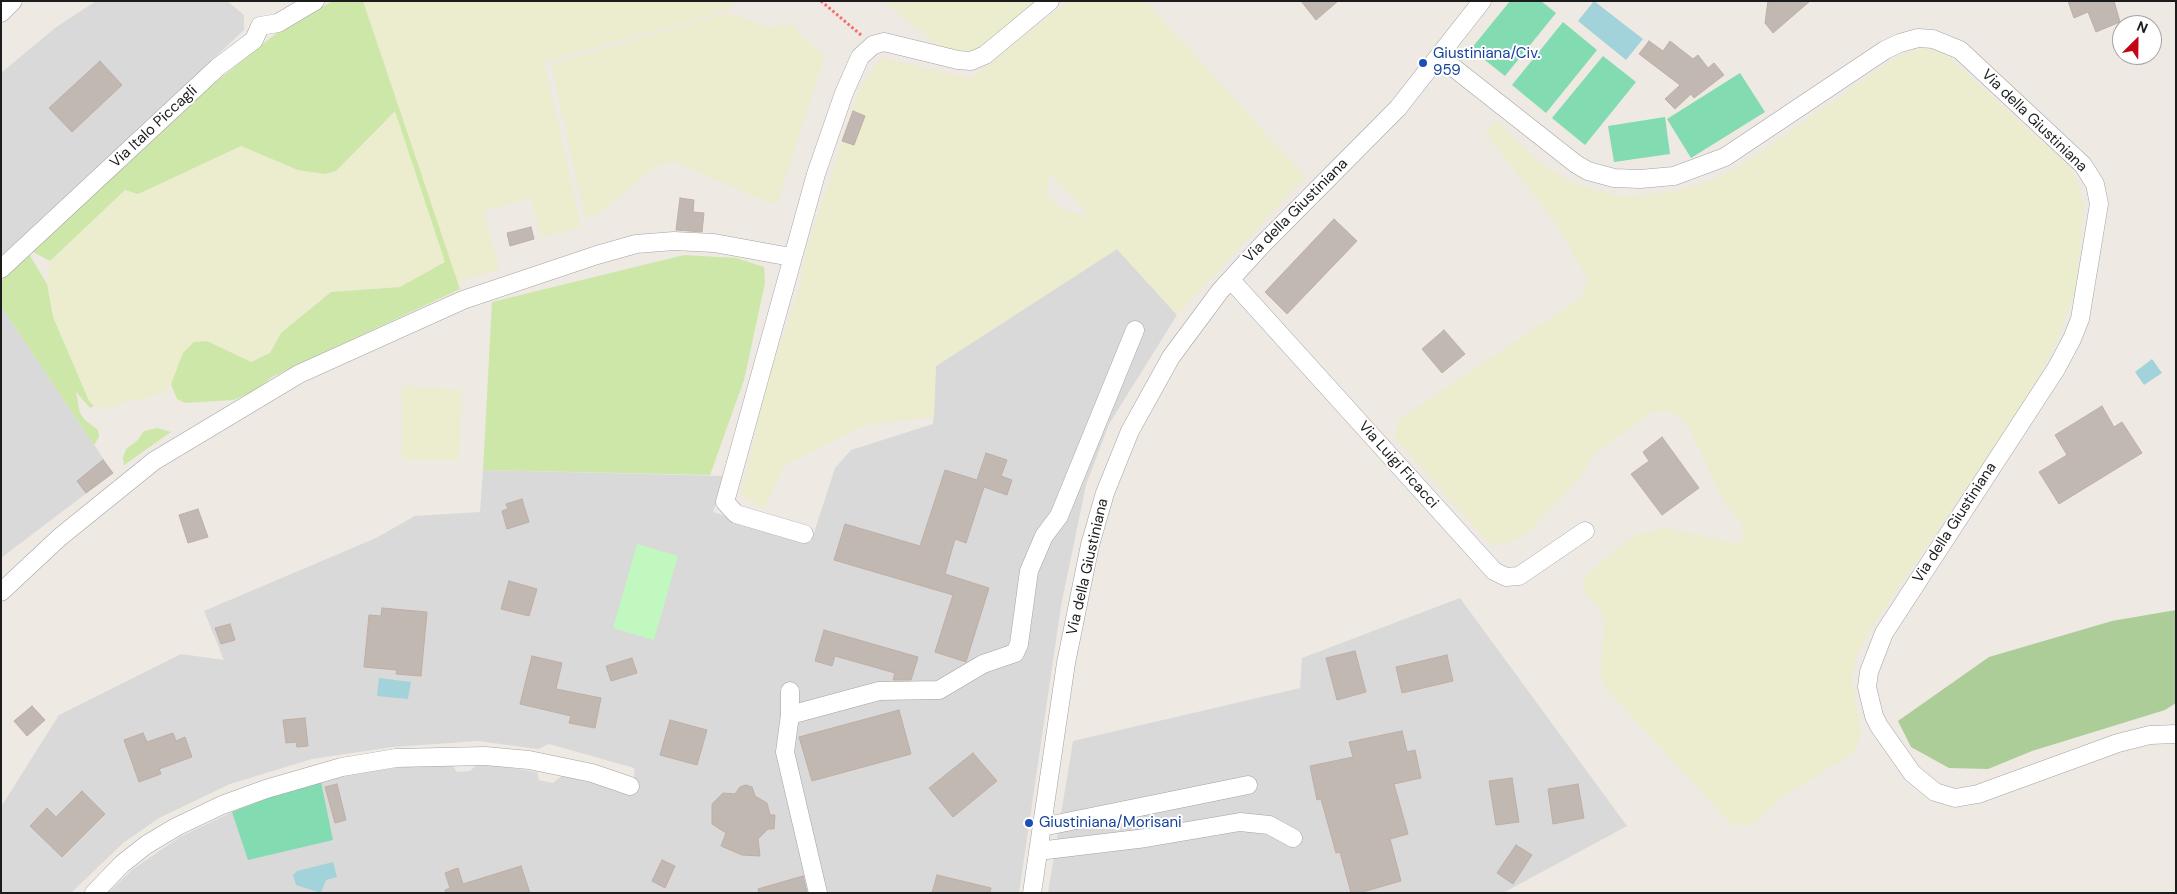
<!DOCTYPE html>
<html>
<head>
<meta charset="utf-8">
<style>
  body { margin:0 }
  #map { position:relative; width:2177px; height:894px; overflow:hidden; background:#eee9e2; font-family:"DM Sans",sans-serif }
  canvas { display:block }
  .frame { position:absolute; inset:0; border:2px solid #1c1c1c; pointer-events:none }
  .north { position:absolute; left:2112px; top:15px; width:50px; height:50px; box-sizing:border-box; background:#fff; border:1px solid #a4a4a4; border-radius:50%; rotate:23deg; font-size:14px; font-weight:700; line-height:20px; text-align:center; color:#1c1c1c }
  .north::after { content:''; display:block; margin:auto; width:18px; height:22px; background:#c40516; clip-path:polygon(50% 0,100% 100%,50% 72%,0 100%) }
</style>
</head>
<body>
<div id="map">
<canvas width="2177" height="894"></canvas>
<div class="frame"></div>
<div class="north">N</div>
</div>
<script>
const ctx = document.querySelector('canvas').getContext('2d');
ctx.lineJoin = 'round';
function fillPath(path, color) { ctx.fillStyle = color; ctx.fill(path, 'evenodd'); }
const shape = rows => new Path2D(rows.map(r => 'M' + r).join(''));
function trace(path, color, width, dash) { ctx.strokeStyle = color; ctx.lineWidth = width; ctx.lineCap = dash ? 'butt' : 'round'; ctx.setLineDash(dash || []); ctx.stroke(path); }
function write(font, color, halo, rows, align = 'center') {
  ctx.font = font + ' "DM Sans",sans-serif'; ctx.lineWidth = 4; ctx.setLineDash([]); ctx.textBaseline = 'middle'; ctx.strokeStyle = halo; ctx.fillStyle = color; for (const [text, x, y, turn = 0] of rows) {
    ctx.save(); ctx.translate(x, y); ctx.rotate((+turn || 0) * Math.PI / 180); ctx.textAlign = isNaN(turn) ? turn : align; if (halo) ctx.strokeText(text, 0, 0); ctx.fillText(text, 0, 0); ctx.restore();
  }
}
fillPath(shape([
  [96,1,227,1,244,15,244,30,1,256,1,73,55,28],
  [1117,249,1177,315,1109,424,1086,485,1061,606,1019,893,108,893,133,869,180,837,232,812,289,790,352,773,413,766,453,766,457,772,470,771,479,763,537,772,539,780,553,783,565,773,635,794,634,768,549,744,538,749,478,741,392,747,312,759,230,784,159,818,123,843,71,893,1,893,1,807,59,715,181,654,224,660,204,611,376,538,415,516,480,512,483,470,726,476,713,512,811,542,835,468,851,450,933,424,936,366],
  [1,306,113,473,1,558],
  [1460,598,1627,826,1503,893,1048,893,1073,741,1300,688,1302,658]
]), '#dad9d9');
fillPath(shape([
  [363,1,734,1,730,10,544,62,581,227,541,238,531,198,484,211,499,270,457,281],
  [884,1,1043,1,1005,37,971,54,949,55],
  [1068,1,1146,1,1305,177,1177,315,1117,249,936,366,934,417,866,425,784,466,764,509,741,495,769,376,801,284,805,254,861,85,882,58,970,79],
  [1049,172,1088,215,1087,216,1061,209,1047,195],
  [724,14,735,15,771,28,788,24,796,27,799,34,823,54,823,61,778,202,772,204,675,162,659,164,596,216,585,218,552,68,554,63],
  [1920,48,1943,52,2065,163,2077,179,2084,206,2076,287,2058,340,2024,403,1869,631,1856,658,1852,679,1861,733,1854,753,1785,795,1752,824,1733,826,1609,692,1600,676,1604,630,1602,612,1583,591,1585,576,1633,536,1665,528,1741,544,1743,527,1721,496,1687,423,1670,411,1652,412,1592,456,1584,472,1531,530,1512,542,1490,544,1395,438,1398,420,1583,296,1588,280,1558,226,1485,132,1496,120,1537,161,1573,183,1622,197,1673,192,1712,180,1745,163,1893,59],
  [395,110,445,262,400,287,331,292,281,333,270,353,250,362,207,341,183,353,171,384,165,392,103,409,89,401,53,317,47,284,50,261,126,189,241,146,298,170,384,119],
  [402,386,462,390,459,460,402,460]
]), '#ececce');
fillPath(shape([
  [333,1,363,1,460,289,272,377,255,391,233,400,185,403,177,399,171,384,183,353,194,342,207,341,251,362,270,353,281,333,331,292,400,287,445,262,395,111,336,171,324,174,298,170,241,146,138,194,125,190,50,261,33,252,38,244,199,96,279,31],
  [29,254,47,284,53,317,89,401,94,406,90,408,76,392,80,413,85,420,98,430,99,437,94,445,1,306,1,281,24,256],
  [684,255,736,258,764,267,765,283,744,380,710,475,483,470,492,302],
  [157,428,171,432,124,465,123,458,126,449,137,441,144,431]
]), '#cde7a9');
fillPath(shape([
  [2176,610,2176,703,2165,710,2032,751,1988,769,1949,768,1911,747,1898,721,1989,657,2112,621]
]), '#accc98');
fillPath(shape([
  [637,544,678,556,654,640,613,628]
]), '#c0f8bf');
fillPath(shape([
  [1510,1,1541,1,1556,13,1505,76,1471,49],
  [1563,22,1597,50,1546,113,1512,85],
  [1603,56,1636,82,1585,145,1552,118],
  [1740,73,1765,112,1691,158,1667,119],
  [1665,117,1670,154,1614,162,1608,126],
  [321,782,333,840,248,860,232,812,289,790]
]), '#82dbb1');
fillPath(shape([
  [1594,1,1643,39,1626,60,1578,21],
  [2152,359,2162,373,2144,385,2135,372],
  [379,678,411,682,408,699,377,696],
  [333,862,337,877,326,880,321,893,296,885,293,875,297,871]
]), '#a3d3da');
const building = shape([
  [1301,1,1338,1,1316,20,1301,1],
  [1768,1,1810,1,1773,33,1765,23,1768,1],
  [2068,1,2114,1,2120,22,2096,32,2088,12,2074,18,2068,1],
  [1649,41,1663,51,1670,41,1693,59,1698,55,1708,68,1714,63,1724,75,1694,98,1691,94,1675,109,1665,99,1680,85,1639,54,1649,41],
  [100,61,122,85,72,132,49,108,100,61],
  [853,111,865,116,854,145,842,141,853,111],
  [680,198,694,200,693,212,704,213,702,232,676,230,680,198],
  [1334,219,1357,241,1287,314,1265,292,1334,219],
  [531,227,534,239,510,246,507,233,531,227],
  [1444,330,1465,354,1442,373,1422,349,1444,330],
  [2102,406,2114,427,2122,422,2142,453,2059,504,2039,472,2067,455,2055,435,2102,406],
  [1662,437,1699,488,1662,515,1631,474,1649,461,1643,452,1662,437],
  [986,453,1007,460,1001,476,1012,480,1007,495,984,487,966,543,955,539,945,574,989,588,966,662,935,652,953,595,834,560,845,524,920,546,945,470,977,480,986,453],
  [103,460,113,473,86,493,77,481,103,460],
  [522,499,529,522,507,529,502,511,508,509,506,504,522,499],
  [198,509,208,537,188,543,179,515,198,509],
  [509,581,537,589,529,616,501,609,509,581],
  [382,608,427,612,421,676,396,674,397,670,364,667,369,615,381,616,382,608],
  [230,624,235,640,221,644,215,628,230,624],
  [824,630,918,657,911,680,893,680,895,673,835,656,832,666,815,661,824,630],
  [1355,651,1366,692,1337,700,1326,658,1355,651],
  [1447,655,1453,681,1402,693,1396,667,1447,655],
  [532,656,562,663,556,689,601,698,595,728,569,723,571,716,520,704,532,656],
  [632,658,637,673,611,681,606,666,632,658],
  [32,706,45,720,27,736,14,721,32,706],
  [899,710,911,754,812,781,799,737,899,710],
  [305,718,308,746,297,747,296,742,286,743,283,720,305,718],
  [670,720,707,730,697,765,660,755,670,720],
  [1402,731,1407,752,1415,750,1421,778,1394,784,1408,834,1390,839,1401,881,1359,893,1351,893,1340,852,1336,853,1321,799,1317,800,1310,766,1353,757,1349,742,1402,731],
  [143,733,147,742,173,733,176,741,185,737,192,757,159,769,161,774,139,782,124,740,143,733],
  [973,753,997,781,953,817,929,788,973,753],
  [1512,778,1519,822,1496,825,1489,781,1512,778],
  [337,784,346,820,335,823,325,787,337,784],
  [1578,784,1584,818,1553,824,1548,789,1578,784],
  [746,785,752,787,755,796,767,803,770,815,775,815,774,829,768,829,758,839,760,856,742,855,721,846,726,833,712,824,712,804,723,793,735,794,740,787,746,785],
  [82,791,105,814,62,857,30,826,47,808,56,817,82,791],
  [1516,845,1532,855,1513,884,1497,873,1516,845],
  [662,860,675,866,665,888,652,881,662,860],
  [521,866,530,893,446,893,445,890,450,888,445,873,458,868,463,884,521,866],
  [937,875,991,888,990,893,932,893,937,875],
  [803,876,807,893,759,893,758,889,803,876]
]);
fillPath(building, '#c2b8b2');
trace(building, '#bfaea5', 1);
const minor = shape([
  [1,13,13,1],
  [1440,57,1576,164,1588,171,1614,178,1640,179,1674,176,1725,157,1885,50,1900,43,1918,38,1933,39,1960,50,2083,165,2095,184,2099,204,2080,319,2072,339,2056,369,1884,633,1869,672,1867,687,1874,716,1879,726,1912,773,1935,792,1955,798,1978,794,2118,743,2150,735,2176,734],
  [1,269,218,67,254,40,260,26,278,23,315,1],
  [1231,280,1494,571,1506,577,1519,576,1585,531],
  [804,534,736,514,725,502,816,174,844,93,860,57,873,45,884,42,958,60,971,61,985,55,1050,1],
  [1,592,60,537,154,461,299,374,463,300,597,255,636,244,674,241,714,243,791,257],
  [790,691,790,715],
  [1042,827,1248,785],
  [1038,851,1146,838,1240,822,1269,825,1293,838],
  [94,893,122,864,146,845,176,827,222,805,266,789,342,767,396,758,485,756,529,760,592,773,630,786],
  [818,893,785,752,790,715,879,691,939,690,983,664,1015,653,1019,644,1029,571,1044,536,1059,516,1135,330],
  [1032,893,1066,663,1090,545,1105,493,1130,431,1171,357,1220,291,1263,244,1398,108,1482,1]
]);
trace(minor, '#a3a3a3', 19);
trace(shape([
  [821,1,861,35]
]), '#f66d6b', 3, [2.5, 2.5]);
trace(minor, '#fff', 18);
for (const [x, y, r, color] of [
  [1423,63,5,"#1a4fb4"],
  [1029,823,5,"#1a4fb4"]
]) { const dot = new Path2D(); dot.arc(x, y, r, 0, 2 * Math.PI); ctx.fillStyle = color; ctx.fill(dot); trace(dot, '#fff', 2); }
write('15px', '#164399', '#fff', [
  ["Giustiniana/Civ.",1433,54],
  ["959",1433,71],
  ["Giustiniana/Morisani",1039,823]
], 'left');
write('15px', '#1c1c1c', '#fff', [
  ["Via della Giustiniana",2034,121,44],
  ["Via Italo Piccagli",154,127,-43],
  ["Via della Giustiniana",1296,211,-45],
  ["Via Luigi Ficacci",1398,465,48],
  ["Via della Giustiniana",1955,523,-57],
  ["Via della Giustiniana",1088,567,-77]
]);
</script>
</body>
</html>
